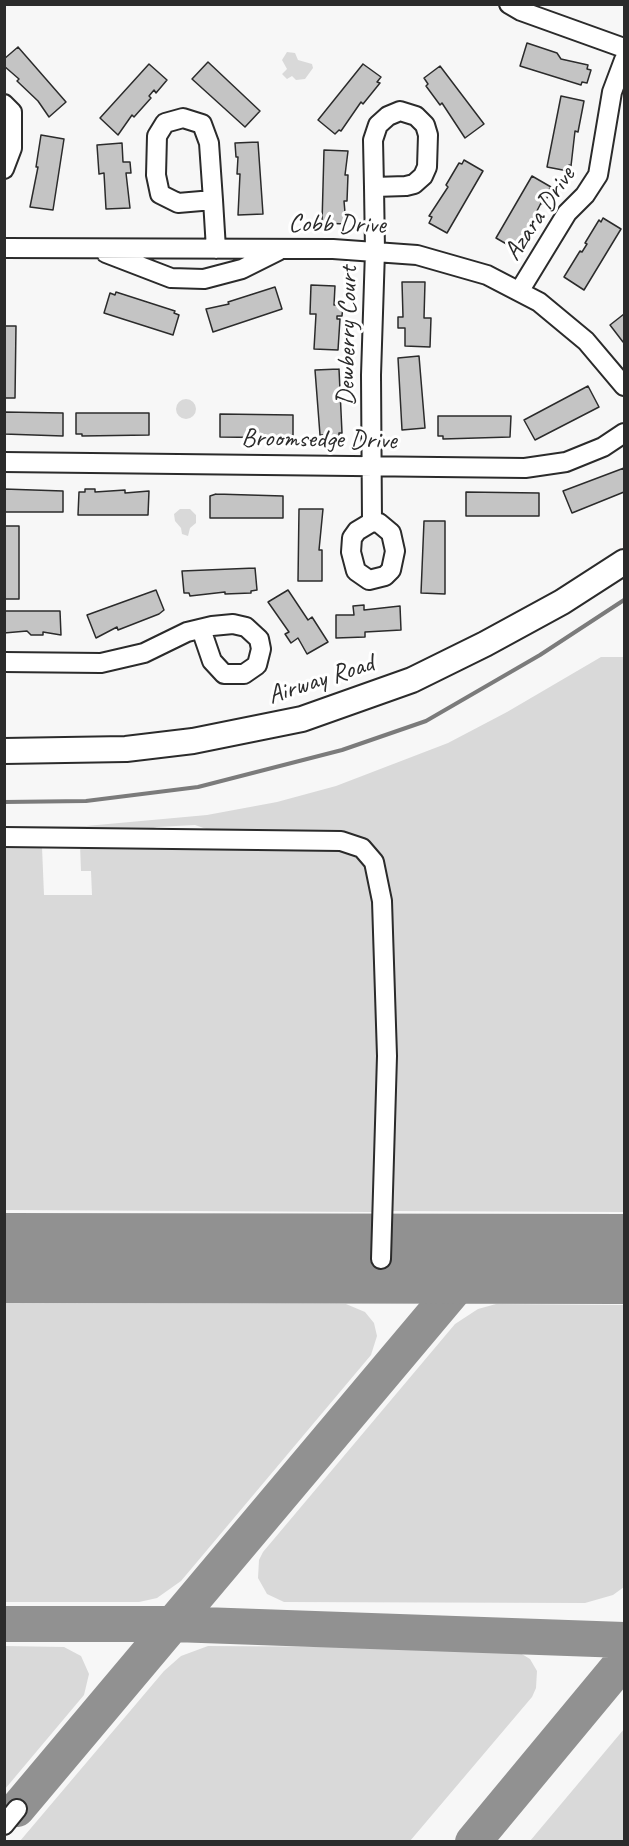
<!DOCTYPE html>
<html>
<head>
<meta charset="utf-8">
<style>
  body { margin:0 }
  #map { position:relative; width:629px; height:1846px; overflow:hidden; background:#f7f7f7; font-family:Caveat,sans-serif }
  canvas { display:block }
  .frame { position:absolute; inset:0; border:6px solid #2b2b2b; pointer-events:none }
</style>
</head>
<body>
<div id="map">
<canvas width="629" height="1846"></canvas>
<div class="frame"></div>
</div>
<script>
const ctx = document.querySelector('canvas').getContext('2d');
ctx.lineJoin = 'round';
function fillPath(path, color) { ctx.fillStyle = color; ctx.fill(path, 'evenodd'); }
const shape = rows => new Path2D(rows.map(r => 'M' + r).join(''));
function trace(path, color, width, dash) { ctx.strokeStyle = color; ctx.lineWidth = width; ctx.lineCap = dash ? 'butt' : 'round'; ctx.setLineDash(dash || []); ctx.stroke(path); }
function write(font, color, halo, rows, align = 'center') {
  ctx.font = font + ' Caveat,sans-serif'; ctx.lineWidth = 6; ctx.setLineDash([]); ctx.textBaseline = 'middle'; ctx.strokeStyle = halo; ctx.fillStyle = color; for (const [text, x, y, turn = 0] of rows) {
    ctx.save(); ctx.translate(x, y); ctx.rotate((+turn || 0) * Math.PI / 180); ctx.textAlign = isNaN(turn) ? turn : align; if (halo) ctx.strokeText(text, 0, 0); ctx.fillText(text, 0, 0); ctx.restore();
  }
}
fillPath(shape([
  [287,52,295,53,298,60,312,64,313,68,305,79,296,80,292,76,287,79,282,74,287,69,282,60],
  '176 409a10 10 0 1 1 20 0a10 10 0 1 1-20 0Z',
  [180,509,190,509,196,515,196,523,190,528,188,536,182,534,181,528,175,521,174,514],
  [601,657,624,657,624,1212,390,1211,372,849,221,834,195,825,157,827,133,834,5,832,5,826,86,826,207,815,277,802,336,786,448,743,507,712],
  [5,841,321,844,357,854,368,864,375,896,379,1057,373,1212,5,1210],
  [80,845,81,871,91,871,92,895,44,895,42,847],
  [5,1303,346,1304,365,1312,374,1323,377,1336,371,1355,181,1581,157,1598,139,1602,5,1602],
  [496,1304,624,1305,624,1587,613,1595,585,1603,284,1602,267,1594,258,1578,259,1560,263,1552,455,1324,478,1309],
  [5,1646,64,1647,81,1656,89,1674,84,1695,5,1789],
  [208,1646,512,1648,530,1659,537,1671,536,1688,532,1697,410,1841,20,1841,164,1671,181,1656],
  [624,1729,624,1841,530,1841]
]), '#d9d9d9');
trace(shape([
  [4,802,86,801,198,787,342,750,426,721,540,655,624,600]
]), '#7b7b7b', 4);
trace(shape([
  [4,1624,174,1624,624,1640],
  [17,1809,480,1259],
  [473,1842,624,1660]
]), '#919191', 36);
trace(shape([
  [4,1258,624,1259]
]), '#919191', 90);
const building = shape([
  [527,43,557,53,561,59,588,65,587,69,591,70,587,83,582,82,581,85,520,66,527,43],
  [18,47,66,102,49,117,38,101,17,81,19,79,4,66,4,59,18,47],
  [208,62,260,111,245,127,192,79,208,62],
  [149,64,167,80,156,93,154,90,149,96,151,98,134,117,132,115,118,135,100,118,149,64],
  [363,64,381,77,377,82,380,83,363,104,361,102,341,131,339,130,335,134,318,120,363,64],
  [440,66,484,124,465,138,442,103,440,105,426,86,428,84,424,78,440,66],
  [561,96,584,101,578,132,575,131,571,166,569,165,568,171,547,167,561,96],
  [41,135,64,139,53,210,30,207,38,167,36,167,41,135],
  [258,142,263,214,238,215,240,174,237,174,238,157,236,157,235,143,258,142],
  [122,143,123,162,130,162,131,173,126,173,130,208,106,209,104,173,99,174,97,145,122,143],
  [324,150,348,151,345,175,348,175,347,201,344,201,346,224,322,223,324,150],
  [464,160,483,171,447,233,429,223,432,217,429,216,448,187,446,185,459,163,462,164,464,160],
  [532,176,551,187,548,191,550,193,543,204,541,203,517,250,496,238,532,176],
  [603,218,621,229,584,290,564,277,580,251,582,252,587,244,585,243,599,220,601,222,603,218],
  [402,282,425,282,424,318,431,318,430,347,405,346,405,328,398,328,398,317,403,317,402,282],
  [311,285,335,286,334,305,343,305,342,316,337,316,337,319,340,319,338,350,314,349,316,314,310,314,311,285],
  [275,287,282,309,213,332,206,309,229,304,228,302,275,287],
  [116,292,175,311,174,313,179,315,173,335,104,313,110,293,115,295,116,292],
  [624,314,624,341,623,342,610,325,624,314],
  [4,326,16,326,15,398,4,398,4,326],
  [419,356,425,428,402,430,398,358,419,356],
  [339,369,342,433,339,433,339,438,325,439,325,435,320,435,315,370,339,369],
  [588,386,599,407,535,440,524,420,588,386],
  [4,412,63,413,63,436,4,434,4,412],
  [76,413,149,413,149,435,82,436,82,434,76,434,76,413],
  [220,414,293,415,293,438,220,437,220,414],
  [438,416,511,416,510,437,443,439,443,436,438,436,438,416],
  [624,468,624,492,572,513,563,491,624,468],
  [4,489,63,491,63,512,4,512,4,489],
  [85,489,95,489,95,492,125,490,125,493,149,491,148,515,78,515,79,492,85,492,85,489],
  [466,492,539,493,539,516,466,516,466,492],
  [216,494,283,496,283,518,210,518,210,496,216,494],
  [299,509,323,509,319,550,322,550,322,581,298,581,299,509],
  [424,521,445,521,445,594,421,593,424,521],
  [4,526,19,526,19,599,4,599,4,526],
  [255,568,257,590,251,591,251,593,225,594,225,592,190,596,189,593,184,593,182,571,255,568],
  [156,590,164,610,159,614,118,630,117,627,96,638,87,615,156,590],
  [288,590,308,620,312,617,328,642,307,654,298,638,291,643,285,634,289,632,268,602,288,590],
  [364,605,364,610,400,606,401,630,365,632,365,637,336,638,336,615,354,615,353,606,364,605],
  [4,611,60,611,61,635,43,632,43,635,31,635,27,631,4,633,4,611]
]);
fillPath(building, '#c4c4c4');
trace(building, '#2b2b2b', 1.5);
const minor = shape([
  [509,4,521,11,624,48],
  [4,104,12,112,12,148,4,169],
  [213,200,178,203,160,194,156,175,157,136,165,123,183,118,202,124,209,143,213,200,216,249],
  [4,248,333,249,417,255,487,275,539,302,586,341,624,386],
  [106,253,171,278,204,279,242,269,278,251],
  [520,290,567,213,585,195,598,175,612,92,624,60],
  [4,462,525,468,566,462,603,447,624,433],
  [372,522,379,523,391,533,395,551,391,570,385,576,369,580,356,571,351,552,352,538,357,531,372,522,371,375,375,251,374,187,406,186,414,184,423,176,427,167,428,135,425,125,416,116,400,111,388,116,378,125,373,140,374,187],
  [4,662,101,663,144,653,187,632,212,626,233,624,246,627,259,639,261,649,257,665,244,674,224,674,212,661,201,629],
  [4,837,341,841,362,848,374,862,382,901,387,1056,381,1259],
  [4,1825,17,1809]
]);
const major = shape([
  [4,751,126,749,193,741,302,719,412,680,485,644,562,602,624,562]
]);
trace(minor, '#2b2b2b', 22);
trace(major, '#2b2b2b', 28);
trace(minor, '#fff', 18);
trace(major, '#fff', 24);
write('26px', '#2b2b2b', '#fff', [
  ["Azara Drive",540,214,-56],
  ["Cobb Drive",337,225,1],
  ["Dewberry Court",348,336,-89],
  ["Broomsedge Drive",319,440,1],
  ["Airway Road",321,680,-18]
]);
</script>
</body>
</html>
